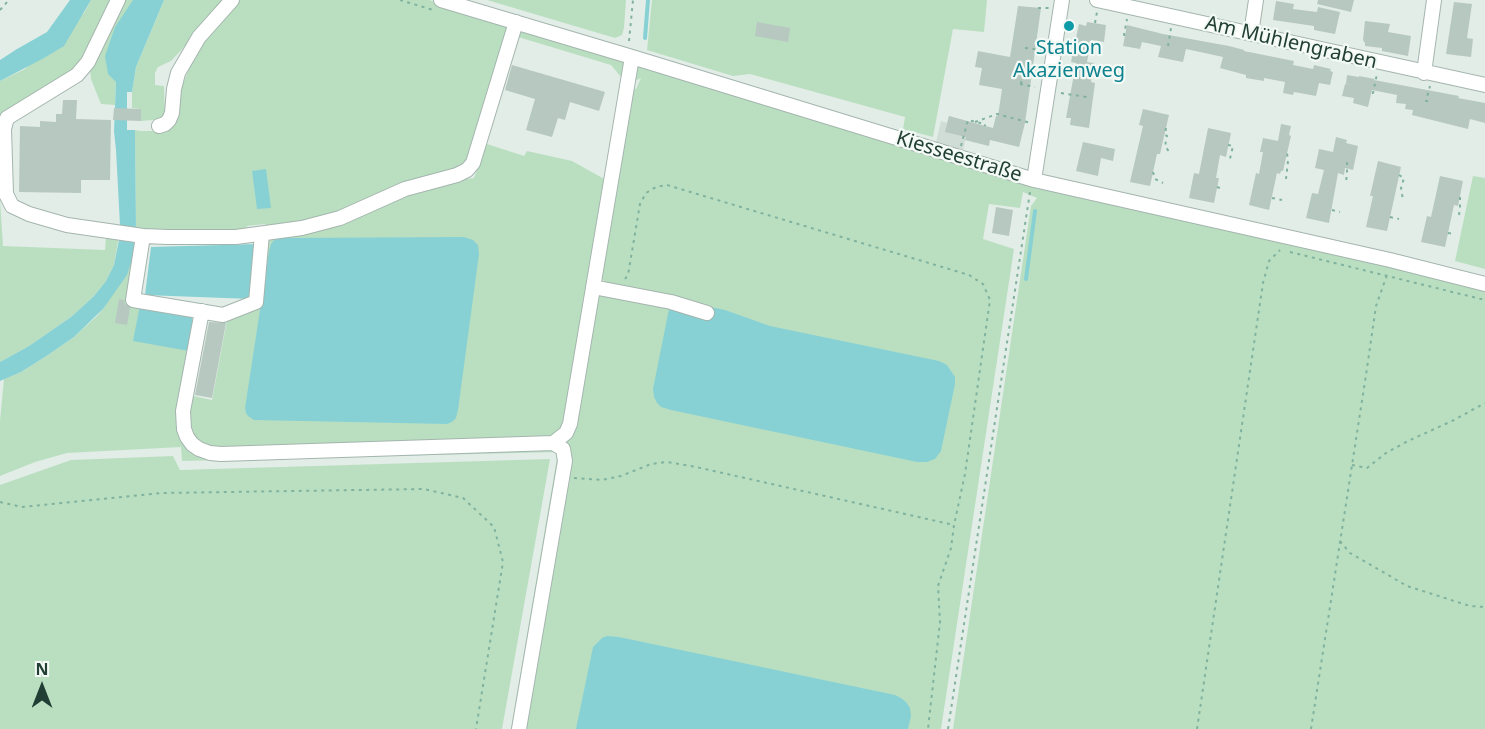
<!DOCTYPE html>
<html>
<head>
<meta charset="utf-8">
<style>
  body { margin:0 }
  #map { position:relative; width:1485px; height:729px; overflow:hidden; background:#e2ede7; font-family:"Noto Sans",sans-serif }
  canvas { display:block }
  .north { position:absolute; left:12px; top:657px; width:60px; height:60px; -webkit-text-stroke:4px #f3f9f5; paint-order:stroke; rotate:0deg; font-size:16px; font-weight:700; line-height:24px; text-align:center; color:#213f34 }
  .north::after { content:''; display:block; margin:auto; width:21px; height:27px; background:#213f34; clip-path:polygon(50% 0,100% 100%,50% 72%,0 100%) }
</style>
</head>
<body>
<div id="map">
<canvas width="1485" height="729"></canvas>
<div class="north">N</div>
</div>
<script>
const ctx = document.querySelector('canvas').getContext('2d');
ctx.lineJoin = 'round';
function fillPath(path, color) { ctx.fillStyle = color; ctx.fill(path, 'evenodd'); }
const shape = rows => new Path2D(rows.map(r => 'M' + r).join(''));
function trace(path, color, width, dash) { ctx.strokeStyle = color; ctx.lineWidth = width; ctx.lineCap = dash ? 'butt' : 'round'; ctx.setLineDash(dash || []); ctx.stroke(path); }
function write(font, color, halo, rows, align = 'center') {
  ctx.font = font + ' "Noto Sans",sans-serif'; ctx.lineWidth = 4.5; ctx.setLineDash([]); ctx.textBaseline = 'middle'; ctx.strokeStyle = halo; ctx.fillStyle = color; for (const [text, x, y, turn = 0] of rows) {
    ctx.save(); ctx.translate(x, y); ctx.rotate((+turn || 0) * Math.PI / 180); ctx.textAlign = isNaN(turn) ? turn : align; if (halo) ctx.strokeText(text, 0, 0); ctx.fillText(text, 0, 0); ctx.restore();
  }
}
fillPath(shape([
  [949,116,965,121,966,136,963,151,936,142,941,121,947,123]
]), '#d0ddd6');
fillPath(shape([
  [91,0,111,0,83,59,76,69,22,100,0,117,0,81,25,69,84,13],
  [121,0,133,0,131,4,116,82,115,105,101,104,91,79,90,70],
  [164,0,228,0,171,61,158,67,155,73,155,85,164,86,165,119,141,121,141,109,132,108,132,92,136,67],
  [236,0,429,0,650,66,1022,183,1393,265,1485,289,1485,729,953,729,1031,206,1037,198,1023,192,1020,208,989,204,983,239,1014,249,941,729,522,729,569,459,560,443,593,300,608,284,602,279,598,273,632,88,636,89,641,78,635,81,621,77,611,65,518,37,499,57,464,167,349,210,266,230,265,224,247,226,246,232,136,232,135,130,141,131,155,131,168,128,179,93,201,41],
  [487,0,626,0,624,28,622,35,615,38],
  [652,0,987,0,984,32,953,29,933,137,903,129,905,117,750,74,733,76,647,50],
  [487,144,524,156,527,151,572,161,608,181,569,415,557,437,213,450,190,436,189,395,212,400,227,320,258,304,266,240,397,197,460,180,474,178],
  [1473,176,1485,178,1485,269,1455,261],
  [0,200,3,246,105,250,106,235,119,236,114,265,106,281,94,296,71,317,29,346,0,362],
  [136,239,132,301,189,351,181,411,195,453,554,447,561,452,516,729,511,729,558,452,182,461,181,447,67,453,35,462,0,476,0,421,4,379,21,372,48,355,74,337,97,316,103,309],
  [173,456,180,470,550,459,502,729,0,729,0,485,71,460]
]), '#badfc0');
fillPath(shape([
  [70,0,91,0,64,46,44,58,0,81,0,60,17,49,47,32],
  [133,0,164,0,136,67,132,92,127,92,127,130,135,130,136,229,133,257,127,275,103,309,74,337,48,355,21,372,0,381,0,362,29,346,71,317,94,296,106,281,114,265,119,240,120,225,116,150,114,131,116,82,108,74,105,56,115,27],
  [266,169,271,208,257,209,252,171],
  [464,237,473,240,478,245,479,254,458,410,456,418,452,422,447,424,254,420,248,416,246,413,245,408,269,251,271,244,274,240,280,238],
  [257,244,251,299,145,295,151,247],
  [671,299,725,310,770,326,939,361,947,365,955,377,955,384,941,451,935,459,927,462,917,462,671,410,661,407,657,403,654,397,653,389],
  [140,305,193,314,192,320,195,320,189,351,133,341],
  [607,636,619,637,895,695,901,698,906,702,910,708,911,716,908,729,576,729,593,647,602,638]
]), '#87d1d5');
trace(shape([
  [645,38,648,0],
  [1026,279,1035,211]
]), '#87d1d5', 4);
fillPath(shape([
  [1318,0,1354,0,1351,12,1317,4],
  [1276,1,1294,4,1293,9,1317,12,1318,7,1340,12,1335,34,1314,30,1314,26,1273,20],
  [1454,2,1472,4,1467,38,1473,39,1471,57,1446,54],
  [1018,6,1041,8,1025,123,1019,147,990,140,989,146,965,140,966,137,945,132,949,116,993,128,996,116,998,116,1002,89,979,85,982,68,975,67,978,51,1010,57],
  [1365,21,1390,24,1388,32,1411,36,1408,56,1382,51,1382,48,1365,46,1365,43,1363,40],
  [757,22,790,28,788,42,755,36],
  [1087,22,1106,25,1104,42,1091,40,1087,62,1094,63,1091,82,1095,83,1089,128,1070,125,1071,118,1066,118,1076,63,1071,62,1079,24,1086,26],
  [1127,25,1163,34,1229,46,1244,50,1244,51,1294,61,1293,65,1313,69,1314,65,1331,69,1330,71,1333,72,1330,85,1319,83,1316,96,1294,92,1293,95,1283,93,1285,82,1264,78,1264,81,1246,78,1246,75,1220,68,1223,57,1186,49,1183,62,1158,57,1161,46,1142,42,1140,49,1123,46],
  [512,65,605,92,599,111,570,102,565,120,558,118,552,137,526,130,535,99,505,90],
  [1347,75,1359,77,1359,76,1375,79,1374,80,1459,96,1458,98,1485,103,1485,123,1470,119,1468,129,1412,115,1413,110,1405,109,1406,104,1396,103,1397,95,1372,90,1368,107,1353,103,1354,98,1342,96,1345,84,1357,86,1346,84],
  [63,100,77,100,76,119,111,120,110,180,81,180,81,193,19,192,20,126,40,127,40,121,56,122,56,114,62,114],
  [114,108,141,109,141,121,113,120],
  [1143,109,1169,115,1160,154,1157,154,1150,186,1130,182,1143,126,1139,125],
  [1281,124,1291,126,1289,135,1291,136,1283,171,1281,171,1280,174,1277,173,1269,210,1249,205,1256,173,1259,174,1263,152,1260,152,1263,138,1278,141],
  [1208,128,1231,133,1226,157,1220,155,1216,178,1219,178,1214,203,1189,198,1194,173,1199,174],
  [1336,137,1347,140,1346,143,1358,146,1353,170,1345,168,1344,175,1338,173,1329,223,1306,218,1312,193,1318,194,1324,170,1315,168,1319,149,1333,152],
  [1083,142,1115,149,1113,161,1101,158,1098,176,1076,171],
  [1378,161,1401,167,1387,231,1366,227,1373,196,1370,196],
  [1440,176,1463,181,1458,206,1454,205,1445,247,1421,242,1427,216,1431,217],
  [996,207,1013,210,1009,236,992,233],
  [119,299,124,300,125,304,130,308,127,325,115,323],
  [209,322,226,323,212,398,195,395]
]), '#b7c8c0');
const minor = shape([
  [118,0,88,62,77,75,7,118,4,129,6,194,12,206,29,214,67,225,143,236],
  [441,0,632,57,1034,180,1390,260,1485,284],
  [1097,0,1485,85],
  [1251,34,1256,0],
  [1424,73,1434,0],
  [159,126,165,124,169,120,172,113,174,89,178,73,199,37,232,0],
  [1034,180,1062,0],
  [262,234,256,302,223,315,133,300,143,236,168,237,236,237,302,228,340,218,405,189,457,175,467,170,473,163,516,22],
  [593,287,671,302,707,313],
  [202,311,183,411,184,429,187,437,192,444,199,449,210,453,221,454,553,443,566,433,570,424,632,57],
  [519,729,565,461,563,449,553,443]
]);
trace(minor, '#a4b5ae', 16);
trace(shape([
  [400,0,433,10],
  [1038,8,1049,8],
  [0,10,9,0],
  [1095,23,1097,12],
  [1125,35,1124,35,1127,19],
  [629,41,633,0],
  [1168,46,1171,28],
  [1025,48,1042,50],
  [1063,69,1075,71],
  [1020,84,1035,87],
  [1021,84,1022,76],
  [1061,93,1086,97,1086,98],
  [1372,93,1373,93,1377,74],
  [1428,101,1426,101,1430,86],
  [975,122,997,114,1031,123],
  [1166,128,1165,135,1167,136,1165,146,1170,153],
  [1228,145,1233,146,1229,163],
  [961,146,968,120,985,124,985,126],
  [1346,163,1347,163,1347,171,1346,184],
  [1153,172,1155,179,1163,183],
  [1399,175,1404,178,1401,188,1403,200],
  [1286,179,1288,161,1287,153],
  [1217,187,1223,189],
  [1272,198,1282,200],
  [1332,210,1340,212],
  [1459,215,1460,208,1460,196],
  [1390,217,1399,219],
  [1448,233,1454,234],
  [1290,252,1485,300],
  [625,279,628,275,640,204,646,193,656,187,667,185,949,269,969,275,983,284,990,300,965,474,954,525],
  [1352,465,1367,468,1386,453,1408,441,1452,421,1485,403],
  [574,478,602,480,621,476,651,464,667,462,696,467,954,525,951,548,938,586,940,622,928,729],
  [0,502,22,507,162,493,424,489,463,498,494,527,503,562,476,729],
  [1340,541,1350,553,1407,586,1470,606,1485,607],
  [948,729,1030,192],
  [1197,729,1263,283,1269,261,1280,250],
  [1311,729,1366,375,1376,306,1387,275]
]), '#81b29e', 2, [3, 4.5]);
trace(minor, '#fff', 14);
for (const [x, y, r, color] of [
  [1069,26,6,"#0f9aa8"]
]) { const dot = new Path2D(); dot.arc(x, y, r, 0, 2 * Math.PI); ctx.fillStyle = color; ctx.fill(dot); trace(dot, '#f3f9f5', 2); }
write('20px', '#213f34', '#f3f9f5', [
  ["Am Mühlengraben",1291,43,13],
  ["Kiesseestraße",959,157,17]
]);
write('20px', '#0d838f', '#f3f9f5', [
  ["Station",1069,48],
  ["Akazienweg",1069,71]
]);
</script>
</body>
</html>
